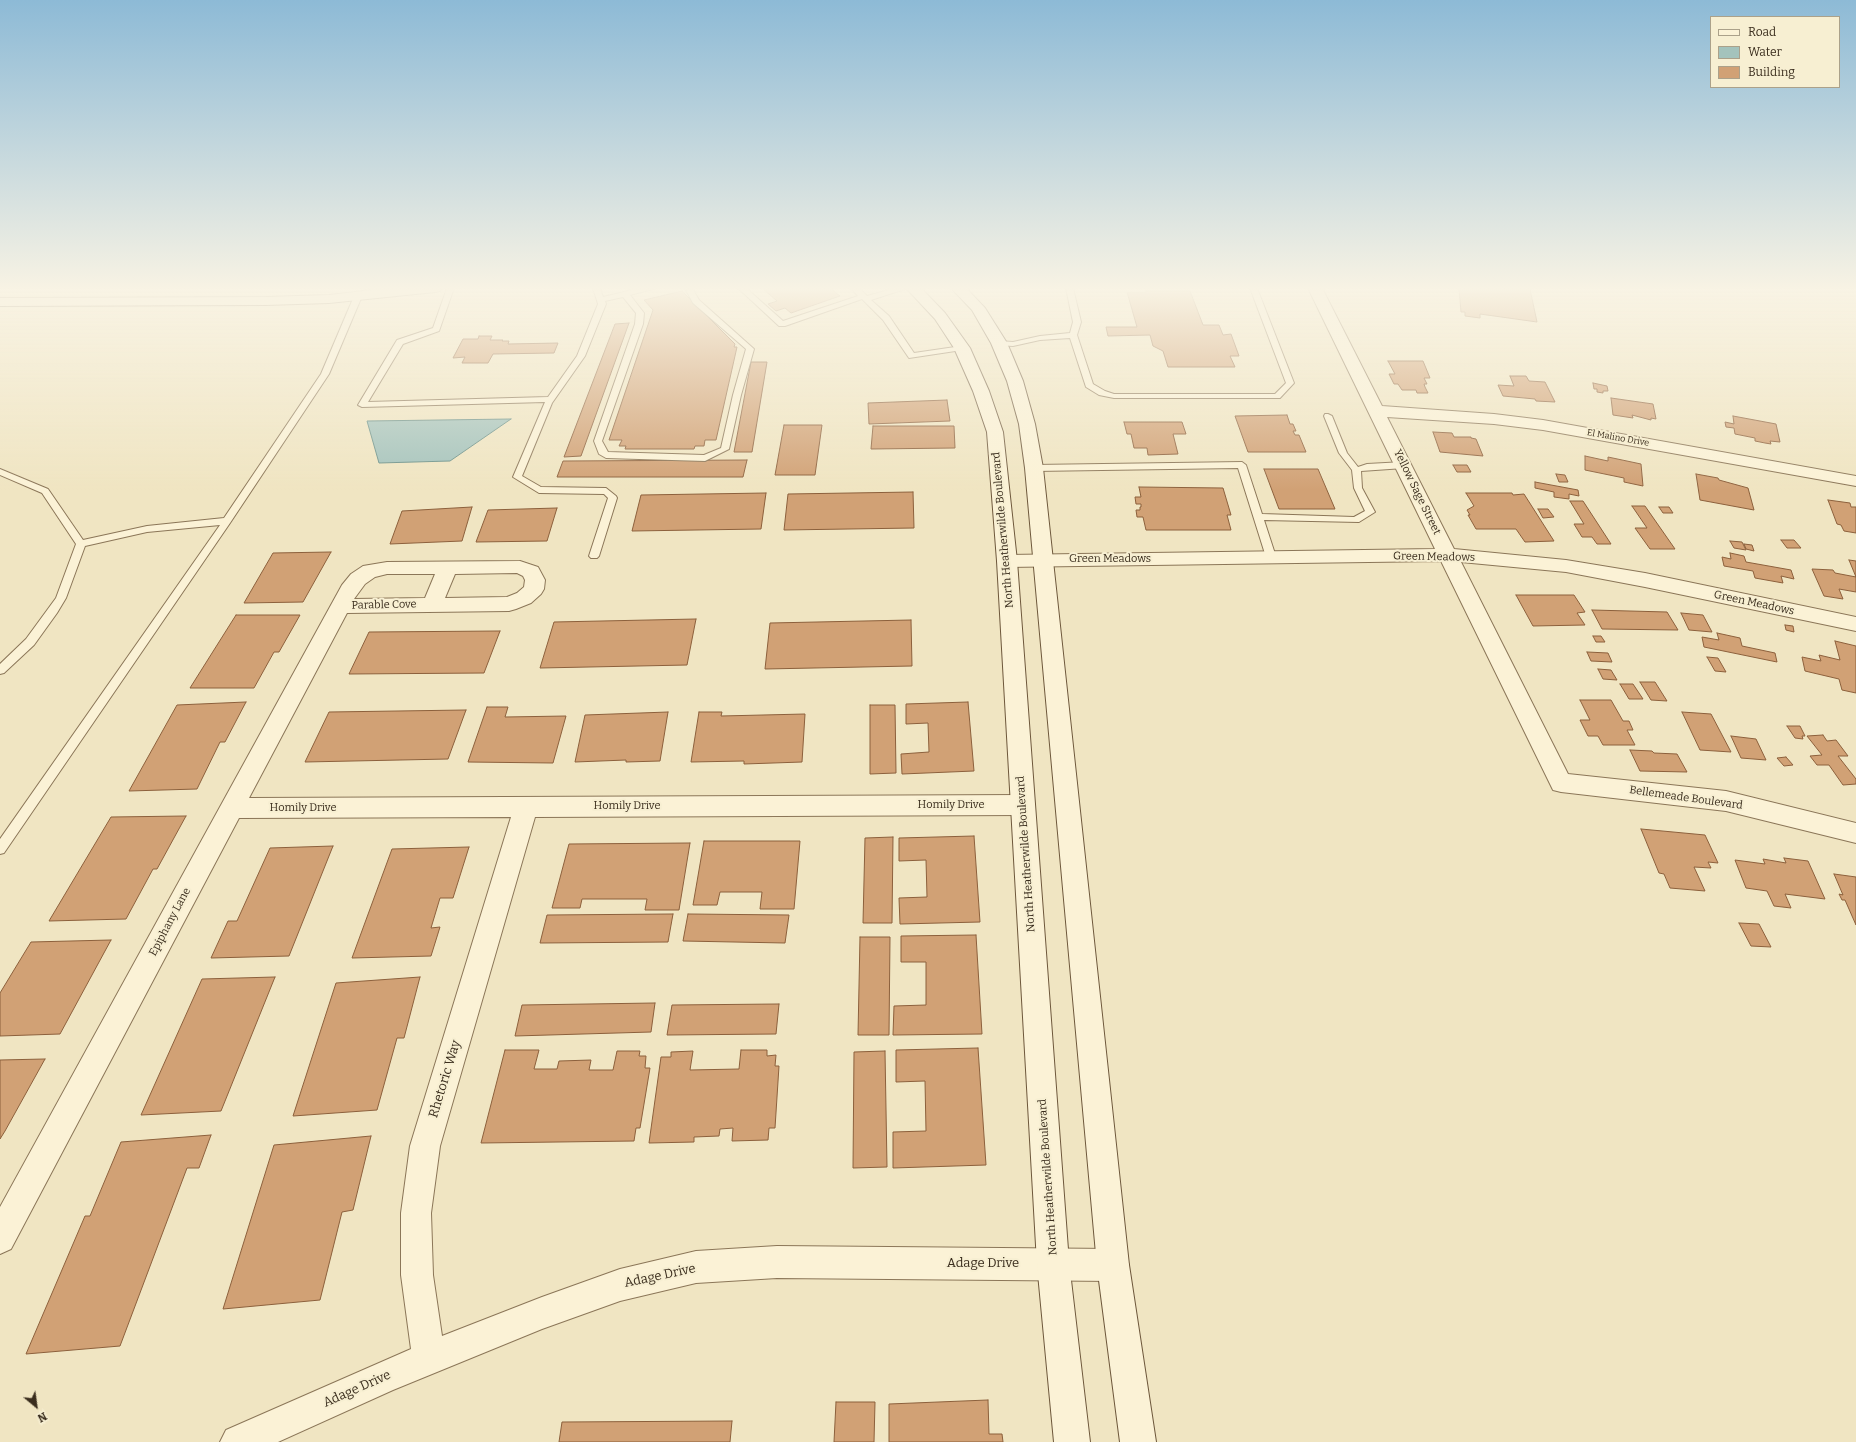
<!DOCTYPE html>
<html>
<head>
<meta charset="utf-8">
<style>
  body { margin:0 }
  #map { position:relative; width:1856px; height:1442px; overflow:hidden; background:#f0e5c2; font-family:Bitter,serif }
  canvas { display:block }
  .legend { position:absolute; left:1710px; top:16px; width:130px; height:72px; box-sizing:border-box; background:#f7efd2; border:1px solid #aba18a; margin:0; padding:5px 7px; list-style:none; font-size:12px; color:#3a2d1d }
  .legend li { display:flex; align-items:center; gap:8px; height:20px }
  .legend b { width:20px; border:1px solid #aba18a }
  .north { position:absolute; left:16px; top:1386px; width:40px; height:40px; -webkit-text-stroke:3px #f7efd2; paint-order:stroke; rotate:151deg; font-size:11px; font-weight:700; line-height:16px; text-align:center; color:#3a2d1d }
  .north::after { content:''; display:block; margin:auto; width:14px; height:18px; background:#3a2d1d; clip-path:polygon(50% 0,100% 100%,50% 72%,0 100%) }
</style>
</head>
<body>
<div id="map">
<canvas width="1856" height="1442"></canvas>
<ul class="legend">
<li><b style="height:5px;background:#fbf2d6"></b>Road</li>
<li><b style="height:11px;background:#a4c3bc"></b>Water</li>
<li><b style="height:11px;background:#d1a175"></b>Building</li>
</ul>
<div class="north">N</div>
</div>
<script>
const ctx = document.querySelector('canvas').getContext('2d');
ctx.lineJoin = 'round';
function fillPath(path, color) { ctx.fillStyle = color; ctx.fill(path, 'evenodd'); }
const shape = rows => new Path2D(rows.map(r => 'M' + r).join(''));
function trace(path, color, width, dash) { ctx.strokeStyle = color; ctx.lineWidth = width; ctx.lineCap = dash ? 'butt' : 'round'; ctx.setLineDash(dash || []); ctx.stroke(path); }
function write(font, color, halo, rows, align = 'center') {
  ctx.font = font + ' Bitter,serif'; ctx.lineWidth = 4; ctx.setLineDash([]); ctx.textBaseline = 'middle'; ctx.strokeStyle = halo; ctx.fillStyle = color; for (const [text, x, y, turn = 0] of rows) {
    ctx.save(); ctx.translate(x, y); ctx.rotate((+turn || 0) * Math.PI / 180); ctx.textAlign = isNaN(turn) ? turn : align; if (halo) ctx.strokeText(text, 0, 0); ctx.fillText(text, 0, 0); ctx.restore();
  }
}
const water = shape([
  [511,419,450,461,379,463,367,421,511,419]
]);
fillPath(water, '#a4c3bc');
trace(water, '#6b918a', 1);
const building = shape([
  [762,288,830,288,840,296,791,313,785,308,776,311,768,304,777,301,762,288],
  [1459,288,1530,289,1537,322,1480,314,1480,318,1465,316,1465,312,1461,312,1459,288],
  [682,291,735,344,734,347,737,347,716,440,705,440,704,446,695,446,694,449,625,449,626,446,619,446,622,440,609,440,653,310,644,300,682,291],
  [1146,291,1190,291,1203,325,1219,325,1223,335,1231,334,1239,356,1230,356,1235,367,1168,367,1163,351,1153,346,1150,335,1108,336,1106,327,1137,327,1127,292,1146,292,1146,291],
  [629,323,581,456,564,457,615,324,629,323],
  [479,336,492,336,490,340,503,340,502,341,509,341,508,344,558,343,554,353,493,354,488,363,462,363,465,357,453,358,463,339,478,339,479,336],
  [1388,361,1423,361,1430,378,1424,378,1427,384,1424,384,1425,387,1428,393,1417,393,1416,390,1402,390,1398,384,1394,384,1389,374,1395,374,1388,361],
  [751,362,767,362,752,452,734,452,751,362],
  [1510,376,1526,376,1529,381,1545,382,1555,402,1536,401,1535,399,1503,396,1498,385,1514,386,1510,376],
  [1593,383,1607,386,1608,391,1603,391,1603,393,1597,392,1597,389,1594,389,1593,383],
  [1611,398,1653,404,1656,419,1651,418,1651,420,1632,415,1633,418,1613,415,1611,398],
  [947,400,950,421,869,424,868,403,947,400],
  [1287,415,1290,424,1293,424,1296,431,1293,431,1295,435,1299,435,1306,452,1248,452,1235,416,1287,415],
  [1733,416,1776,424,1780,442,1770,441,1771,444,1765,443,1755,441,1755,438,1735,434,1734,428,1726,427,1725,422,1734,424,1733,416],
  [1124,422,1182,422,1186,434,1173,434,1178,454,1148,455,1147,448,1134,448,1131,434,1127,434,1124,422],
  [784,425,822,425,815,475,775,475,784,425],
  [873,426,954,426,955,448,871,449,873,426],
  [1433,432,1452,433,1454,437,1471,437,1471,438,1476,439,1483,456,1440,452,1433,432],
  [1585,456,1608,461,1608,457,1641,464,1643,486,1624,482,1624,478,1585,470,1585,456],
  [747,460,743,477,557,477,563,461,747,460],
  [1453,465,1467,465,1471,472,1457,472,1453,465],
  [1264,469,1318,469,1335,509,1279,509,1264,469],
  [1556,474,1565,475,1568,482,1559,482,1556,474],
  [1696,474,1718,478,1719,480,1748,488,1754,510,1700,500,1696,474],
  [1535,482,1578,490,1579,496,1569,494,1569,499,1554,497,1554,492,1535,488,1535,482],
  [1139,487,1223,488,1231,515,1227,515,1231,530,1146,530,1143,517,1137,517,1136,510,1140,510,1140,507,1141,507,1141,504,1136,504,1135,497,1141,497,1139,487],
  [913,492,914,528,784,530,788,494,913,492],
  [766,493,761,529,632,531,641,495,766,493],
  [1466,493,1512,493,1513,495,1524,494,1554,541,1525,542,1516,529,1476,529,1468,515,1470,515,1467,510,1474,506,1466,493],
  [1828,500,1850,503,1851,507,1856,507,1856,533,1844,531,1841,525,1837,524,1828,500],
  [1570,501,1583,501,1611,544,1597,544,1592,537,1582,537,1574,524,1584,524,1570,501],
  [1632,506,1645,506,1675,549,1650,549,1635,528,1647,528,1632,506],
  [472,507,462,541,390,544,402,511,472,507],
  [1659,507,1669,507,1673,513,1663,513,1659,507],
  [557,508,547,541,476,542,488,510,557,508],
  [1538,509,1548,509,1554,517,1543,518,1538,509],
  [1781,540,1794,540,1801,548,1787,548,1781,540],
  [1730,541,1742,542,1746,550,1734,548,1730,541],
  [1744,544,1752,545,1754,551,1746,549,1744,544],
  [331,552,303,602,244,603,273,553,331,552],
  [1730,553,1744,556,1746,562,1791,570,1794,579,1781,576,1783,583,1755,578,1753,571,1724,566,1722,557,1731,559,1730,553],
  [1849,560,1856,561,1856,592,1839,589,1843,599,1824,596,1812,569,1833,570,1835,573,1856,577,1849,560],
  [1516,595,1574,595,1585,612,1577,613,1585,625,1533,626,1516,595],
  [1592,610,1667,612,1678,630,1602,629,1592,610],
  [1681,613,1703,615,1712,632,1689,630,1681,613],
  [236,615,300,615,279,652,274,652,254,688,190,688,236,615],
  [696,619,687,665,540,668,554,622,696,619],
  [911,620,912,666,765,669,770,623,911,620],
  [1785,625,1793,626,1794,632,1786,630,1785,625],
  [500,631,484,673,349,674,369,632,500,631],
  [1717,633,1740,638,1742,646,1775,653,1777,662,1704,647,1702,637,1719,640,1717,633],
  [1593,636,1601,636,1605,642,1596,642,1593,636],
  [1835,641,1856,646,1856,693,1842,690,1839,679,1805,671,1802,657,1821,661,1819,655,1840,660,1835,641],
  [1587,652,1608,653,1612,662,1591,661,1587,652],
  [1707,657,1718,658,1726,672,1715,671,1707,657],
  [1598,669,1611,670,1617,680,1603,679,1598,669],
  [1640,682,1655,682,1667,701,1651,700,1640,682],
  [1620,684,1633,684,1643,699,1629,699,1620,684],
  [1580,700,1611,700,1623,721,1629,721,1633,730,1627,730,1635,745,1603,745,1598,736,1588,736,1580,720,1590,720,1580,700],
  [246,702,225,742,220,742,197,789,129,791,177,705,246,702],
  [968,702,974,771,902,774,901,754,929,752,928,723,906,724,906,704,968,702],
  [870,705,895,705,896,773,870,774,870,705],
  [487,707,508,707,505,717,566,716,553,763,468,762,487,707],
  [466,710,448,759,305,762,329,712,466,710],
  [668,712,660,761,626,762,626,760,575,762,585,715,668,712],
  [699,712,722,712,721,716,805,714,802,762,744,764,744,761,691,762,699,712],
  [1682,712,1711,714,1731,752,1700,750,1682,712],
  [1787,726,1800,726,1805,736,1802,736,1803,739,1795,738,1787,726],
  [1823,735,1827,741,1836,740,1848,756,1838,756,1856,779,1856,784,1843,785,1829,765,1817,765,1810,756,1822,755,1807,736,1823,735],
  [1731,736,1756,739,1766,760,1741,758,1731,736],
  [1630,750,1652,751,1654,753,1677,754,1687,772,1640,771,1630,750],
  [1786,757,1793,765,1784,766,1777,758,1786,757],
  [186,816,157,869,153,869,126,919,49,921,111,817,186,816],
  [1641,829,1705,835,1718,863,1708,862,1711,868,1694,867,1705,891,1670,888,1664,874,1659,873,1641,829],
  [974,836,980,922,900,924,899,898,927,897,926,860,899,861,899,838,974,836],
  [893,837,892,923,863,923,865,838,893,837],
  [704,841,800,841,794,909,760,909,762,892,720,892,717,905,693,905,704,841],
  [690,843,679,910,645,910,647,899,582,899,580,908,552,908,569,844,690,843],
  [333,846,289,956,211,958,228,921,237,921,270,848,333,846],
  [469,847,453,898,440,898,431,928,440,927,431,956,352,958,392,849,469,847],
  [1784,858,1808,861,1825,899,1785,894,1791,908,1774,906,1767,891,1746,888,1735,860,1765,864,1763,859,1786,863,1784,858],
  [1834,874,1856,877,1856,925,1845,900,1842,900,1839,894,1843,895,1834,874],
  [673,914,668,942,540,943,547,915,673,914],
  [688,914,789,915,785,943,683,941,688,914],
  [1739,923,1759,924,1771,947,1751,946,1739,923],
  [976,935,982,1034,893,1035,894,1006,926,1005,926,962,901,962,901,936,976,935],
  [860,937,890,937,889,1035,858,1035,860,937],
  [111,940,60,1034,0,1036,0,993,31,942,111,940],
  [275,977,221,1111,141,1115,202,979,275,977],
  [420,977,404,1038,397,1038,377,1110,293,1116,336,983,420,977],
  [655,1003,651,1032,515,1036,522,1005,655,1003],
  [779,1004,776,1034,667,1035,672,1005,779,1004],
  [978,1048,986,1165,893,1168,893,1132,926,1131,925,1081,896,1082,896,1050,978,1048],
  [505,1050,539,1050,534,1069,557,1069,559,1061,591,1060,589,1070,613,1070,617,1051,640,1051,639,1056,646,1056,645,1068,650,1068,640,1128,636,1128,634,1141,481,1143,505,1050],
  [741,1050,767,1050,767,1056,776,1055,775,1066,779,1066,775,1128,769,1128,768,1140,732,1141,733,1128,720,1129,719,1136,694,1137,694,1142,649,1143,661,1057,671,1057,671,1052,693,1051,690,1070,739,1069,741,1050],
  [885,1051,887,1167,853,1168,854,1052,885,1051],
  [45,1059,5,1131,0,1139,0,1060,45,1059],
  [211,1135,199,1168,187,1168,120,1346,26,1354,85,1216,90,1216,121,1142,211,1135],
  [371,1136,353,1210,342,1212,320,1300,223,1309,274,1145,371,1136],
  [988,1400,989,1434,1002,1434,1003,1442,889,1442,889,1404,988,1400],
  [836,1402,875,1402,874,1442,834,1442,836,1402],
  [732,1421,730,1442,559,1442,562,1422,732,1421]
]);
fillPath(building, '#d1a175');
trace(building, '#8c603c', 1);
const lane = shape([
  [447,288,454,288,439,331,403,344,368,402,548,397,577,356,598,304,593,288,600,288,603,297,641,288,656,288,630,295,644,313,643,324,602,441,608,452,704,455,721,448,733,395,746,349,693,303,685,288,692,288,699,300,754,349,741,395,729,449,705,461,606,458,599,454,594,441,635,324,636,313,623,297,605,301,606,304,585,356,552,403,522,476,541,487,606,488,616,496,617,498,599,556,597,558,591,558,589,556,608,498,604,494,539,493,513,477,545,402,362,407,358,405,397,340,433,328,447,288],
  [738,288,746,288,783,321,858,296,851,288,859,288,867,296,896,288,908,288,871,300,889,316,914,353,962,346,966,348,962,350,909,358,883,320,862,299,785,326,779,326,738,288],
  [1066,288,1073,288,1081,322,1077,335,1093,384,1105,391,1114,394,1275,394,1286,383,1250,288,1257,288,1294,383,1280,398,1114,398,1099,395,1086,387,1070,338,1040,340,1013,346,996,345,995,343,999,341,1013,342,1040,336,1070,333,1073,322,1066,288],
  [355,294,362,296,329,374,230,523,4,853,0,854,0,839,220,525,147,532,85,546,66,598,57,613,34,645,4,673,0,674,0,664,26,639,56,598,76,544,42,493,0,475,0,469,48,489,83,540,147,526,224,518,321,374,355,294],
  [1325,414,1328,414,1332,416,1347,453,1358,467,1367,464,1404,462,1408,465,1404,468,1361,471,1362,488,1375,512,1359,522,1264,520,1276,557,1271,560,1266,557,1238,468,1034,471,1030,468,1034,465,1242,462,1246,465,1262,514,1354,517,1365,511,1354,488,1352,470,1339,453,1324,416,1325,414]
]);
const street = shape([
  [1308,288,1322,288,1382,406,1494,414,1543,420,1856,476,1856,486,1543,430,1494,424,1387,417,1454,549,1566,560,1645,573,1856,617,1856,631,1645,587,1566,572,1461,562,1568,774,1726,791,1856,823,1856,843,1726,811,1561,792,1553,790,1441,561,1007,567,1000,565,997,561,1000,557,1007,555,1435,549,1308,288],
  [520,561,538,567,545,580,544,589,541,594,531,603,516,609,509,611,347,613,249,798,1023,795,1031,798,1035,805,1031,812,1023,815,535,817,440,1146,431,1213,433,1275,442,1336,542,1297,620,1269,696,1251,777,1246,1113,1249,1124,1254,1129,1265,1124,1276,1113,1281,777,1278,696,1283,620,1301,542,1329,393,1390,278,1442,220,1442,226,1430,411,1349,401,1275,401,1213,410,1146,511,817,239,818,11,1249,0,1254,0,1207,342,585,351,574,363,566,387,562,520,561],
  [517,573,523,576,525,580,524,587,517,593,507,597,445,598,455,574,517,573],
  [387,574,435,574,425,598,354,599,365,584,375,577,387,574]
]);
const secondary = shape([
  [390,288,442,288,440,291,435,292,329,303,266,305,0,306,0,298,266,297,329,295,390,288],
  [906,288,921,288,945,313,970,348,989,391,1003,432,1017,561,1069,1263,1090,1442,1054,1442,1037,1263,997,561,987,432,973,391,954,348,935,319,906,288],
  [951,288,966,288,985,308,1007,343,1023,381,1035,424,1043,468,1129,1265,1156,1442,1120,1442,1097,1265,1025,468,1019,424,1007,381,991,343,972,310,951,288]
]);
trace(lane, '#8b7658', 2);
trace(street, '#8b7658', 2);
trace(secondary, '#6d573b', 2);
fillPath(lane, '#fbf2d6');
fillPath(street, '#fbf2d6');
fillPath(secondary, '#fbf2d6');
const sky = ctx.createLinearGradient(0, 0, 0, 490);
sky.addColorStop(0, '#8dbad6');
sky.addColorStop(0.59, '#f8f3e4');
sky.addColorStop(1, '#f8f3e400');
ctx.fillStyle = sky;
ctx.fillRect(0, 0, 1856, 490);
write('9px', '#3a2d1d', '#f7efd2', [
  ["El Malino Drive",1618,438,10]
]);
write('11px', '#3a2d1d', '#f7efd2', [
  ["Yellow Sage Street",1417,492,64],
  ["North Heatherwilde Boulevard",1003,530,-95],
  ["Green Meadows",1434,557,1],
  ["Green Meadows",1110,559],
  ["Green Meadows",1754,603,12],
  ["Parable Cove",384,605,-1],
  ["Bellemeade Boulevard",1686,798,8],
  ["Homily Drive",951,805],
  ["Homily Drive",627,806],
  ["Homily Drive",303,808],
  ["North Heatherwilde Boulevard",1026,854,-94],
  ["Epiphany Lane",170,922,-62],
  ["North Heatherwilde Boulevard",1048,1177,-94]
]);
write('13px', '#3a2d1d', '#f7efd2', [
  ["Rhetoric Way",445,1079,-73],
  ["Adage Drive",983,1263],
  ["Adage Drive",660,1276,-12],
  ["Adage Drive",357,1389,-24]
]);
</script>
</body>
</html>
